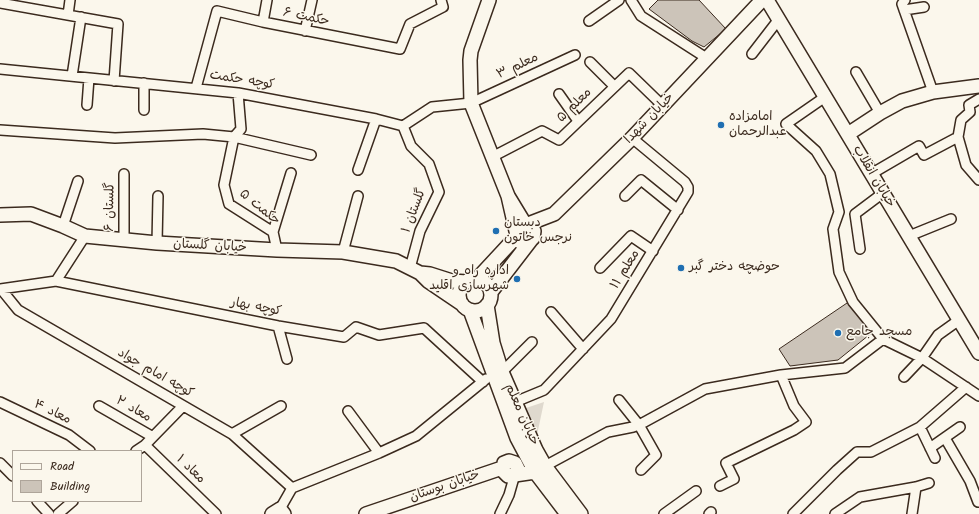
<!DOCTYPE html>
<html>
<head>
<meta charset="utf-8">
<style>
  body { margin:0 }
  #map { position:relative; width:979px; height:514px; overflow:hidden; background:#fbf7ec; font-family:Kalam,sans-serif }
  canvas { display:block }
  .legend { position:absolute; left:12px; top:450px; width:130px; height:52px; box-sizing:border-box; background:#fbf7ec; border:1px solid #aea59a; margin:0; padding:5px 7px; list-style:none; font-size:12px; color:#3b2a1e }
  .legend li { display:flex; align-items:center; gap:8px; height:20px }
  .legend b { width:20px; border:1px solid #aea59a }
</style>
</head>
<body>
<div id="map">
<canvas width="979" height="514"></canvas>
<ul class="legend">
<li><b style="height:5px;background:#fbf7ec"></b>Road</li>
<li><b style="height:11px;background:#ccc4b9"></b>Building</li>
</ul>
</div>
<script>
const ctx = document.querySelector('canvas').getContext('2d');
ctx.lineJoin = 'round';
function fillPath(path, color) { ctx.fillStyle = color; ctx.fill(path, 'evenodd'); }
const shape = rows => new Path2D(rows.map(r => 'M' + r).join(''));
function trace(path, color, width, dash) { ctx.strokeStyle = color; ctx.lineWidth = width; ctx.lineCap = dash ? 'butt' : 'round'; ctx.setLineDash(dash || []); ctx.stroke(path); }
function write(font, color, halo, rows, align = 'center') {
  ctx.font = font + ' Kalam,"Playpen Sans Arabic",sans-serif'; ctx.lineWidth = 3; ctx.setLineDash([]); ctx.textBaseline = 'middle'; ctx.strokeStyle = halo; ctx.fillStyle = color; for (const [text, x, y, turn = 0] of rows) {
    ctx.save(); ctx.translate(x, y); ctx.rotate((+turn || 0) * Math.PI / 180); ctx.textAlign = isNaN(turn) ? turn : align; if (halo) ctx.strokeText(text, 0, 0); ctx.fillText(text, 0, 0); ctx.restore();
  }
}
fillPath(shape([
  [544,402,537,435,526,408]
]), '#dfd9ce');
const building = shape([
  [658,0,699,0,726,29,704,47,692,41,649,9,658,0],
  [850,301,874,331,838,360,790,366,779,349,850,301]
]);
fillPath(building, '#ccc4b9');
trace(building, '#3b2a1e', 1);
const street = shape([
  [631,0,641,16,708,59],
  [905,0,902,4,933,92],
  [0,3,118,24,114,81],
  [904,10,924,7],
  [68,15,70,0],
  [589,21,619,0],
  [263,22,267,0],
  [305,31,312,0],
  [752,54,779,19],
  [590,62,614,86],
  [0,69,238,93,376,119,403,126,432,107,471,103,575,55],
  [856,72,880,113],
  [72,76,81,17],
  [196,88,217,11,263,22,400,49,410,24,443,7,441,0],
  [238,93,241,129,234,137,224,185,229,204,273,232,277,250],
  [559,94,578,121],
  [825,97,786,124,816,151,830,174,839,212,833,229,839,272,853,302,883,339],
  [87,105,89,78],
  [144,110,144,83],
  [403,126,411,146,429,164,439,192,420,231,410,268],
  [0,130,115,138,203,134,234,137,311,155],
  [958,137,961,120,970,112,969,105,979,99],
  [492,157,542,131,559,140,629,73,663,106],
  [358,170,376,119],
  [871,174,919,146,924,155,958,137,966,165,979,180],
  [625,196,641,180,678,210],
  [63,226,78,181],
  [273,232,291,173],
  [909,236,951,219],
  [124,240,124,174],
  [157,243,158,196],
  [860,249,855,214,883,193],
  [343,252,358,196],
  [600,268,631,236,653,251],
  [56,281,85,236],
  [0,289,56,281,278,326,344,337,356,327,379,335,424,328,483,382],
  [1,289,18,310,232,434,292,488],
  [551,312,583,349],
  [278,326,287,359],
  [502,372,532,342],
  [904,377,922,358,938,335,959,320],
  [619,400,639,425,656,455,641,470],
  [0,402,69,435,90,451],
  [515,402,544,390,611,319,688,192,688,187,685,182,632,138],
  [99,406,153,437],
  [348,411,379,453],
  [920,427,935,458],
  [232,434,281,406],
  [945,438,970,481,978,502],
  [145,445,216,514],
  [930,448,960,427],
  [136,451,145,445,183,406],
  [0,463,13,476],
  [545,466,608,432,633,427,639,425,705,389,781,375,845,368,883,339,922,358,979,396],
  [720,486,734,479,726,463,794,430,806,422,794,406,781,375],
  [292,488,379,453,416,436,486,379],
  [37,501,49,514],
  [280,509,292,488],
  [58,514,73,501],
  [500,514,509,495,515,474],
  [664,514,696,491],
  [709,514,711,512],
  [793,514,837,470,857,452,871,452,920,427,966,387],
  [835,514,860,497,916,487,929,483],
  [912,514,916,487]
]);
const secondary = shape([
  [489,0,471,51,470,60,471,103,508,196],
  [767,0,979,353],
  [848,134,880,113,902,101,933,92,979,86],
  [0,215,31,214,63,226,85,236,157,243,277,250,343,252,396,261,420,273],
  [528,224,554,214,632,138,762,0],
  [516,231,508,196,525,224],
  [477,279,516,237],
  '459 295a16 16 0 1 1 32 0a16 16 0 1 1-32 0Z',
  [491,292,531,240,533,238,534,231,531,226,525,224,517,228,516,237,520,242,526,243,531,240],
  [462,304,428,281,420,273,430,274,452,281,467,282],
  [487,305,493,343,502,372,536,450,545,466,581,514],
  [470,310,517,438,535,472,567,514],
  [515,474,518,469,515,463,509,461,504,463,503,471,508,476,535,472],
  [272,514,280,509,284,514],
  [366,514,502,468]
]);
trace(street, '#3b2a1e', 12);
trace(secondary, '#3b2a1e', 16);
trace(street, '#fbf7ec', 9);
trace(secondary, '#fbf7ec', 13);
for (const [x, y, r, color] of [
  [721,125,4,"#1f6fb2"],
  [496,231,4,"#1f6fb2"],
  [681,268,4,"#1f6fb2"],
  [517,279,4,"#1f6fb2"],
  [838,333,4,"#1f6fb2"]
]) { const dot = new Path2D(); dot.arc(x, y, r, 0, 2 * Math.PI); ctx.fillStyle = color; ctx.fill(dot); trace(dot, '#fbf7ec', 1.5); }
write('13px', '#3b2a1e', '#fbf7ec', [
  ["حکمت ۶",306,18,12],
  ["معلم ۳",518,67,-25],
  ["کوچه حکمت",242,81,9],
  ["معلم ۵",575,106,-44],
  ["خیابان شهدا",650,119,-46],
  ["خیابان انقلاب",873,177,59],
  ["گلستان ۶",111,207,-89],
  ["حکمت ۵",259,208,39],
  ["گلستان ۱",415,211,-69],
  ["خیابان گلستان",210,247,3],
  ["معلم ۱۱",626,270,-58],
  ["کوچه بهار",256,308,11],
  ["کوچه امام جواد",155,374,30],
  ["معاد ۲",133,410,30],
  ["معاد ۴",52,413,26],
  ["خیابان معلم",521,415,66],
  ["معاد ۱",190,470,44],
  ["خیابان بوستان",445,487,-19]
]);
write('13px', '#3b2a1e', '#fbf7ec', [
  ["امامزاده",729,118],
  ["عبدالرحمان",729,133],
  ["دبستان",504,224],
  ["نرجس خاتون",504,239],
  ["حوضچه دختر گبر",689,268],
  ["اداره راه و",509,272,"right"],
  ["شهرسازی اقلید",509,287,"right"],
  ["مسجد جامع",846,333]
], 'left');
</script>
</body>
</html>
